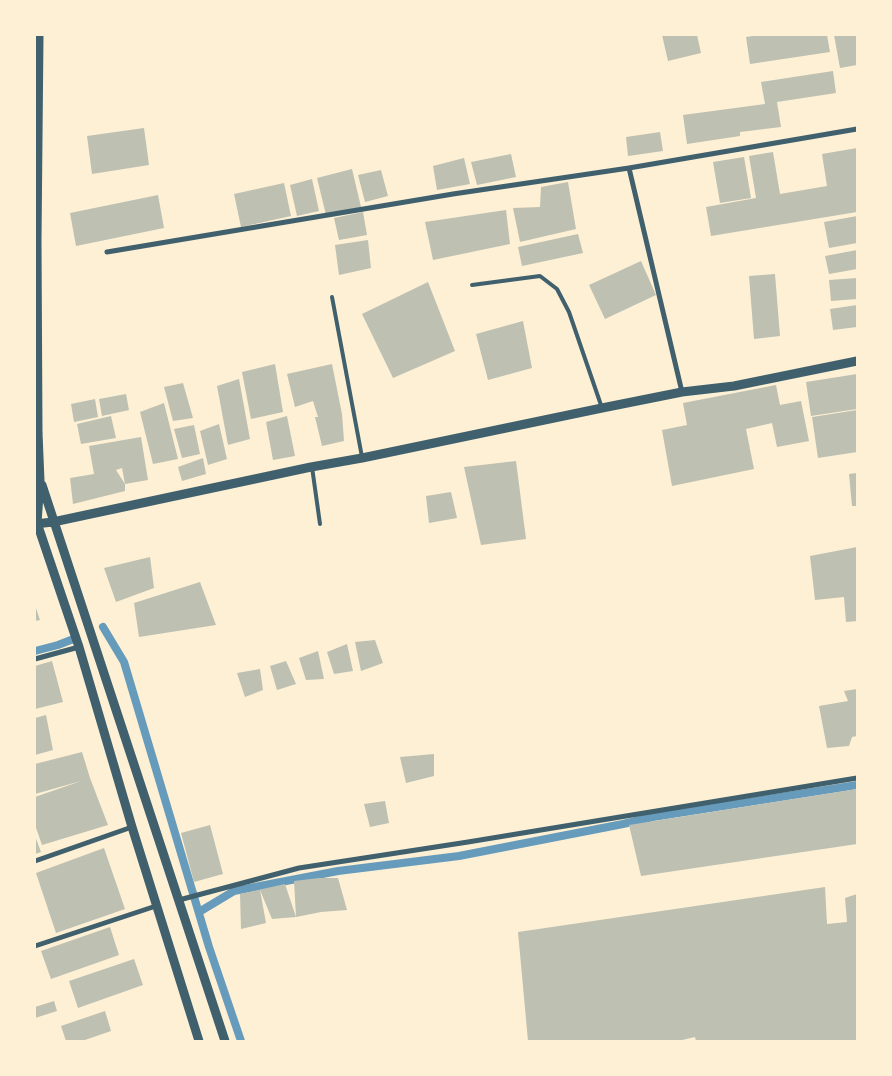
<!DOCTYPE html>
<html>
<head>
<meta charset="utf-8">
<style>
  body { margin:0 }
  #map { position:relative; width:892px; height:1076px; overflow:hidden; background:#fdf0d5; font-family:Jost,sans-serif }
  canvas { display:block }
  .frame { position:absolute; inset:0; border:36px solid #fdf0d5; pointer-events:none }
</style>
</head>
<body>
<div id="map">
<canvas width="892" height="1076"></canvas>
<div class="frame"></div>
</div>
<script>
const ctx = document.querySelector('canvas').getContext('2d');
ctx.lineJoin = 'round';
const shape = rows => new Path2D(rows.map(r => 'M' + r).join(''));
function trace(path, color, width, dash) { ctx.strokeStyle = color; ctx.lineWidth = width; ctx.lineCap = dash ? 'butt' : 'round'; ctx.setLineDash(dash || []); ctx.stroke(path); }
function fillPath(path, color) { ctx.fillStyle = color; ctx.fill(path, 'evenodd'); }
trace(shape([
  [103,627,124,662,209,947,241,1041],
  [35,651,58,645,76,638],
  [199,912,234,891,338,871,459,856,623,824,653,817,857,785]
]), '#669bbc', 8);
fillPath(shape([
  [662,35,697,35,701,53,668,61],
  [760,35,827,35,830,52,750,64,746,37],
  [834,35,857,35,857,65,840,68],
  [833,71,836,93,777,102,781,127,740,132,740,136,687,144,683,115,765,104,761,82],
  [144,128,149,165,92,174,87,136],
  [660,132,663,151,628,156,626,137],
  [857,148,857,212,711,236,706,207,756,198,749,156,773,152,780,194,827,186,822,154],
  [511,154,516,177,477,185,471,162],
  [744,157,751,198,720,203,713,162],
  [464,158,470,184,437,190,433,166],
  [352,169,361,207,326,215,317,178],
  [381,170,388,196,365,202,358,175],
  [312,179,319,211,297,216,290,185],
  [568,182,576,229,520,242,513,208,540,207,541,187],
  [284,183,291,216,241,227,234,194],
  [158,195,164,228,76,246,70,213],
  [506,210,510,244,433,260,425,222],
  [363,212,367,235,339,240,334,218],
  [857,216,857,243,829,248,824,222],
  [578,234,583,253,522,266,518,247],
  [368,240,371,268,339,275,335,245],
  [857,250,857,269,829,274,825,256],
  [641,261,656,295,605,319,589,285],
  [775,274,780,336,754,339,749,276],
  [857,278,857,299,831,301,829,280],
  [428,282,455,351,393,378,362,314],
  [857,305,857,327,833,330,830,309],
  [523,321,532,368,488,380,476,334],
  [275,364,283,412,251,419,242,372],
  [332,364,342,414,344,441,322,446,315,417,318,417,313,401,295,407,287,374],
  [857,374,857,409,811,416,806,382],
  [239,379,250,439,228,445,217,386],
  [183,383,193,418,173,421,164,387],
  [776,385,780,405,801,401,809,441,777,447,772,423,746,429,754,469,672,486,662,430,687,425,683,403],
  [126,394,129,410,102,416,99,399],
  [95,399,98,417,74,422,71,404],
  [164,403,178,459,153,464,140,412],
  [857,410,857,452,818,458,812,417],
  [111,416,116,438,81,444,77,424],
  [287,416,295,456,273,460,266,422],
  [219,424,227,459,208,465,200,431],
  [194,425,200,454,182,458,174,429],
  [141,437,148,480,125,484,122,468,116,470,125,484,125,491,73,504,70,478,94,474,89,446],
  [203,458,206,474,182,481,178,467],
  [516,461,526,539,481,545,464,467],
  [857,473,857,506,852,506,849,474],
  [451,492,457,518,429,523,426,496],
  [857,547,857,621,846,622,844,597,815,600,810,556],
  [150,557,154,588,116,602,104,568],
  [200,582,216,625,139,637,134,603],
  [35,605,40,620,35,621],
  [375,640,383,663,361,671,355,642],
  [347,644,353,671,334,674,327,652],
  [318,651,324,679,306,680,299,658],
  [52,661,63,702,35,709,35,666],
  [286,661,296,684,277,690,270,666],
  [260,669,263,690,245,697,237,673],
  [857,689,857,736,852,737,849,746,827,748,819,706,848,701,844,691],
  [46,715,53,750,35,755,35,718],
  [82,752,90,778,108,825,42,845,35,825,35,797,81,781,35,794,35,764],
  [434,754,434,776,406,783,400,757],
  [857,789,857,844,641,876,629,825],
  [385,801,389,823,370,827,364,804],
  [210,825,223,874,194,882,181,833],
  [35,836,41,852,35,854],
  [104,848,125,909,56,933,36,873],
  [319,878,338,878,347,910,321,912,296,917,272,919,260,890,266,923,241,929,240,894,285,884,296,917,294,881],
  [825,887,827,924,847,922,845,898,857,894,857,1041,696,1041,695,1037,678,1041,528,1041,518,932],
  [110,927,119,955,51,979,41,951],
  [134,959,143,985,78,1008,69,981],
  [54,1001,57,1011,35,1018,35,1007],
  [105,1011,111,1031,82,1041,66,1041,61,1026]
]), '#bec0b2');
trace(shape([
  [472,285,540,276,557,289,569,312,602,408],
  [332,297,362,457],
  [312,467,320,524]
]), '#3f606c', 4);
trace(shape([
  [629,168,682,392],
  [107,252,453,194,629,168,857,129],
  [35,659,79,647],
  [35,861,132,827],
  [179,900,299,868,468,842,857,778],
  [35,946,156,906]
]), '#3f606c', 5);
trace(shape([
  [39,35,37,240,38,433,40,481,37,523,79,647,132,827,199,1041],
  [42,485,225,1041],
  [35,524,53,522,311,467,362,458,602,408,682,392,734,386,857,361]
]), '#3f606c', 9);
</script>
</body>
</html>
